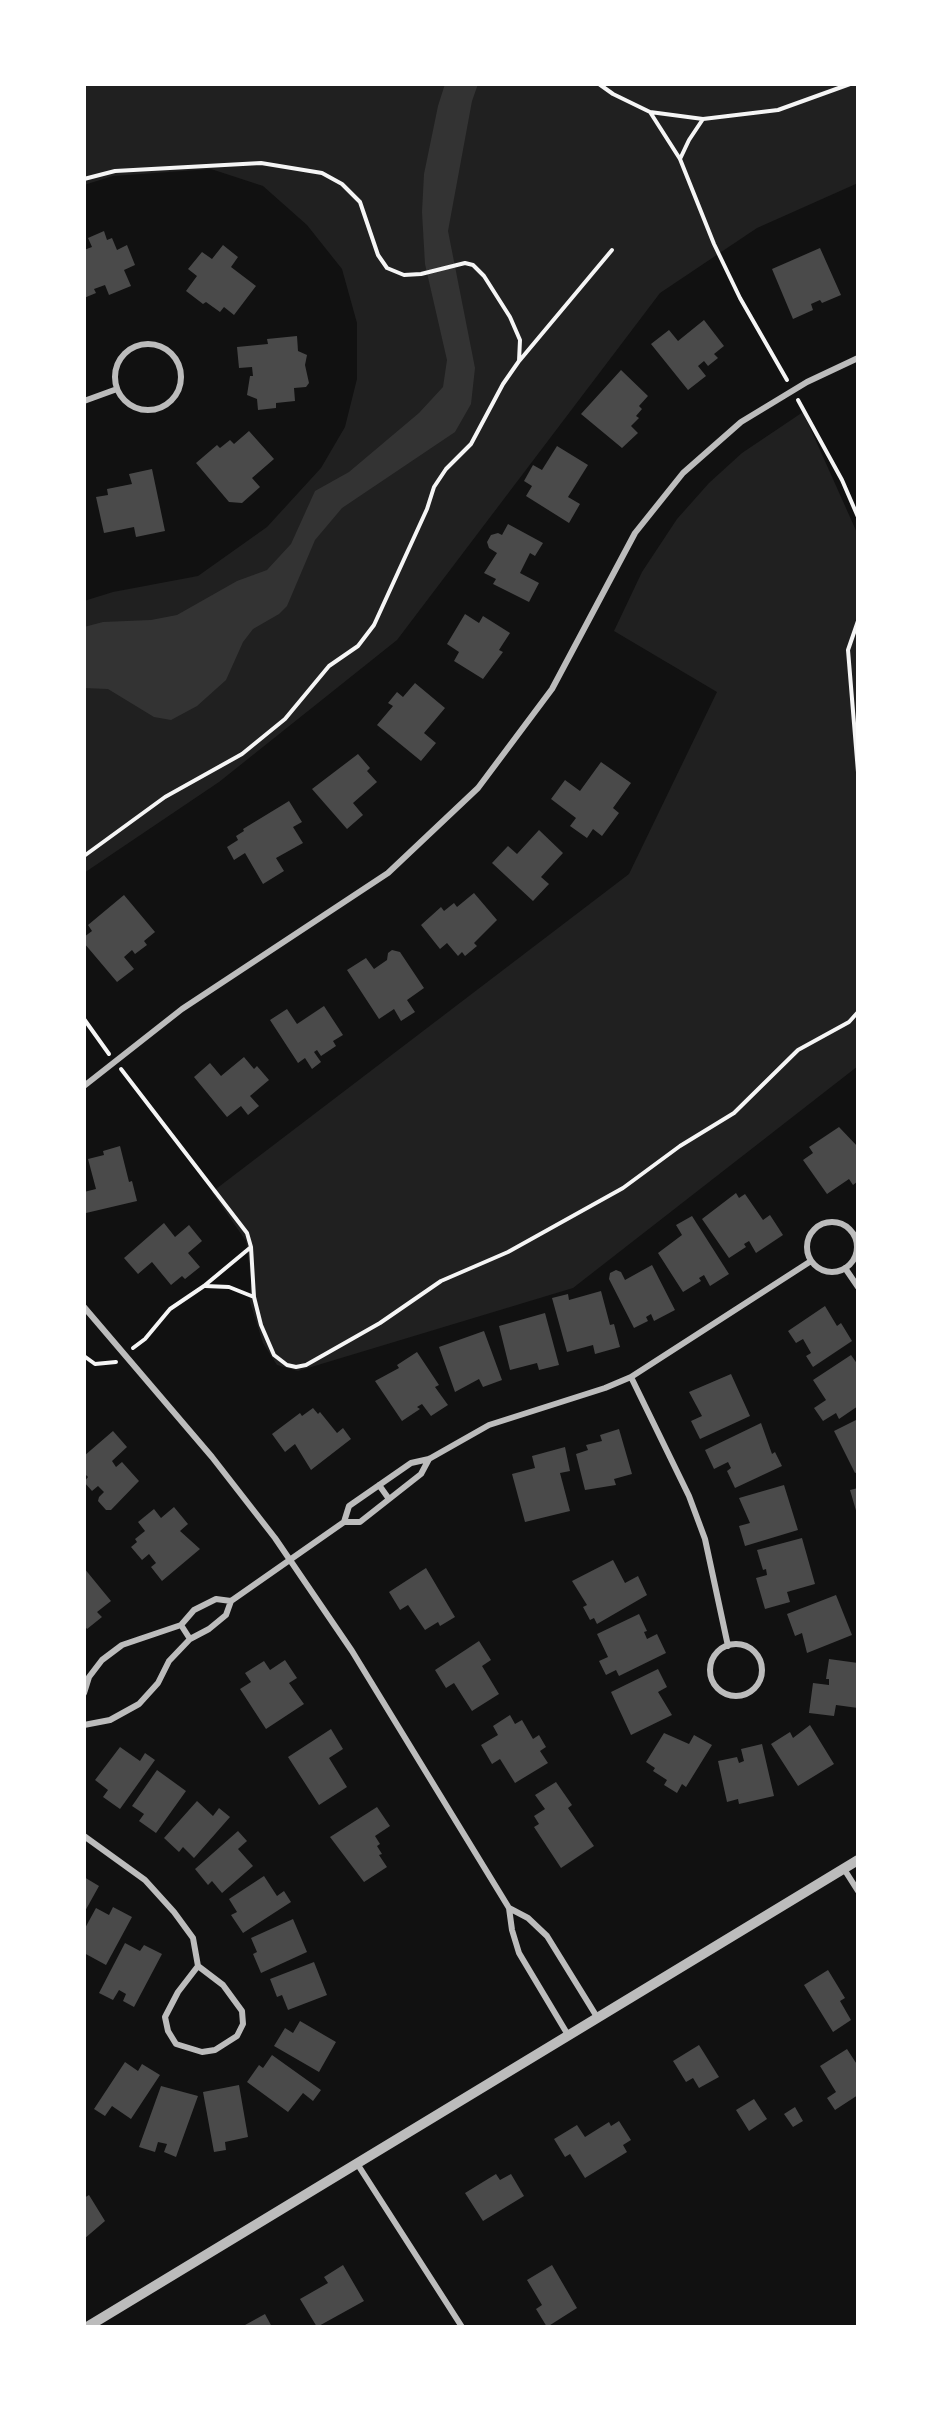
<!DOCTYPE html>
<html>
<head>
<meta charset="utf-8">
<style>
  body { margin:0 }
  #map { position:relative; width:942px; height:2411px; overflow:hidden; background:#111; font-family:"Nunito Sans",sans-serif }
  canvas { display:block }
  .frame { position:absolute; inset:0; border:86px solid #fff; pointer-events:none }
</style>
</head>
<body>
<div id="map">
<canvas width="942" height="2411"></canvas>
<div class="frame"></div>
</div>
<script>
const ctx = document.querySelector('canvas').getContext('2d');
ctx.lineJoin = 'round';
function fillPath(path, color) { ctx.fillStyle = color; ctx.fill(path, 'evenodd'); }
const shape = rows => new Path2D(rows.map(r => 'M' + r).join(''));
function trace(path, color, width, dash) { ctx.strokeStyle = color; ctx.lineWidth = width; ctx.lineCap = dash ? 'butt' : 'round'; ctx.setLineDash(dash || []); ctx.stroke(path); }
fillPath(shape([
  [84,84,858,84,858,183,757,228,660,293,397,640,219,782,84,873,84,601,113,592,198,576,267,527,321,468,345,427,357,379,357,323,342,269,307,225,263,186,211,169,113,176,84,185],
  [803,412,858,535,858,1066,573,1288,298,1371,277,1365,263,1343,250,1302,251,1278,246,1241,212,1192,629,874,717,692,614,631,642,572,677,519,709,483,742,453]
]), '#202020');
fillPath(shape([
  [445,84,478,84,472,101,448,231,475,368,471,404,455,432,342,508,315,540,287,606,279,614,253,629,243,642,226,680,197,706,171,720,154,717,108,689,84,688,84,627,103,622,151,620,177,615,237,581,267,570,291,544,315,491,349,472,419,413,443,387,447,360,425,264,422,212,424,174,438,106]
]), '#333');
fillPath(shape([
  [104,231,107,240,112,238,117,250,127,245,135,265,124,270,131,286,109,295,105,285,94,289,96,293,84,298,84,250,92,247,88,238],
  [223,245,238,257,231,267,256,286,234,315,224,307,220,312,206,302,203,304,186,291,197,276,188,269,202,252,212,259],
  [820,248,841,295,822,303,820,300,811,304,813,310,793,319,772,269],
  [704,320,724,346,714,354,718,358,708,366,704,361,698,366,706,376,688,390,651,344,669,330,678,341],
  [297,336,298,351,307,355,305,365,309,383,306,387,294,388,295,401,276,403,276,408,258,410,257,399,247,395,250,376,253,376,252,367,239,368,237,347,268,344,267,339],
  [621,370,648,396,639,406,642,409,636,416,639,418,631,426,638,433,622,448,581,414],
  [249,431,274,459,252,478,260,487,242,503,229,502,196,463,217,445,220,448,230,440,234,444],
  [557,446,588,465,568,497,580,504,569,523,526,496,532,486,524,481,533,465,542,470],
  [152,469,165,531,136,537,134,527,104,533,96,497,108,495,107,489,132,484,129,474],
  [508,524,543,543,535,556,530,553,520,573,539,583,529,602,493,584,496,579,484,573,497,553,489,548,487,542,491,535,498,533,502,535],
  [465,614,479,623,483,616,510,633,499,650,503,652,483,679,454,661,459,652,447,644],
  [415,683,445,708,424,733,436,743,421,761,377,725,393,706,388,703,397,692,403,697],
  [358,754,370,768,367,771,377,782,353,803,363,815,347,829,312,789],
  [601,762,631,783,613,808,619,813,602,836,593,829,587,838,570,826,576,818,551,799,565,780,580,791],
  [289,801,302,822,293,827,303,843,276,858,284,871,263,884,245,853,234,860,227,847,238,840,236,836,244,831,243,829],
  [539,830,563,853,541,877,549,884,533,901,492,863,508,846,517,854],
  [474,893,497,920,474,943,477,946,465,956,462,952,458,956,447,943,440,949,421,925,441,907,444,911,454,903,457,907],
  [124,895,155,932,144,941,147,945,135,954,132,950,124,957,134,969,117,982,84,943,84,937,92,931,88,925],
  [392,950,400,952,424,988,407,1000,415,1012,401,1021,394,1009,379,1019,347,970,366,958,374,969,387,960,388,953],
  [324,1006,343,1035,333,1041,336,1046,321,1056,317,1050,314,1052,321,1062,312,1069,305,1058,298,1063,270,1020,287,1009,297,1024],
  [244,1057,254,1069,257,1066,269,1080,250,1096,259,1106,248,1115,241,1106,227,1117,194,1077,210,1063,221,1076],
  [839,1127,858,1147,858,1181,853,1185,849,1179,827,1194,803,1160,813,1153,809,1147],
  [120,1146,129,1182,132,1181,137,1201,86,1213,84,1192,96,1189,88,1159,104,1155,103,1151],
  [736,1193,739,1198,745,1194,763,1220,770,1215,783,1235,756,1253,749,1241,744,1244,746,1247,729,1258,702,1219],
  [692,1216,729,1274,710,1286,704,1275,699,1278,701,1281,683,1292,658,1253,682,1235,676,1225],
  [164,1223,175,1237,189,1225,202,1241,188,1253,200,1267,185,1279,182,1276,171,1285,152,1262,138,1274,124,1258],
  [652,1265,675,1310,654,1321,651,1314,646,1317,648,1321,634,1328,609,1279,610,1273,616,1270,621,1272,625,1280],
  [601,1291,610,1325,614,1324,620,1347,595,1354,593,1345,567,1352,552,1298,568,1294,569,1300],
  [825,1306,837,1326,841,1323,852,1341,813,1367,806,1356,811,1353,803,1339,796,1343,788,1331],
  [545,1313,559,1365,539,1370,537,1363,510,1370,499,1326],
  [484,1331,502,1380,483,1387,479,1379,455,1392,439,1347],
  [417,1352,439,1385,435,1387,448,1405,431,1416,422,1404,417,1407,420,1409,402,1421,375,1381,399,1368,397,1365],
  [851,1355,858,1365,858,1406,839,1419,836,1413,823,1421,814,1408,826,1400,813,1380],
  [731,1374,750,1416,700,1439,691,1421,702,1416,689,1392],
  [313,1408,318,1414,320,1412,337,1433,343,1428,351,1439,311,1470,295,1444,285,1452,272,1434,300,1413,302,1416],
  [858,1419,858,1472,855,1473,834,1431],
  [761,1423,772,1454,775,1452,782,1466,735,1488,727,1471,731,1468,728,1462,714,1469,705,1450],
  [619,1429,632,1474,614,1479,616,1485,585,1490,576,1454,588,1450,586,1445,602,1441,600,1435],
  [113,1431,127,1447,112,1461,116,1467,122,1462,139,1481,111,1510,106,1510,98,1501,99,1497,104,1492,98,1486,92,1491,84,1482,88,1477,84,1473,84,1456],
  [565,1447,570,1471,560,1473,570,1511,525,1522,512,1474,535,1468,532,1456],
  [784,1485,798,1530,745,1546,739,1526,750,1523,739,1498],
  [858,1488,858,1513,857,1514,850,1490],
  [174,1507,188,1524,180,1531,200,1549,162,1581,151,1567,156,1563,149,1554,142,1560,131,1547,137,1542,135,1539,145,1531,138,1522,154,1509,161,1518],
  [802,1538,815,1584,787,1592,790,1602,765,1609,756,1578,767,1575,766,1569,763,1570,757,1550],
  [613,1560,625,1583,638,1576,647,1595,597,1624,594,1618,590,1620,583,1607,587,1605,572,1581],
  [84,1568,111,1601,97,1612,102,1617,87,1629,84,1625],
  [426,1568,455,1617,440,1626,438,1622,425,1630,408,1605,400,1610,389,1592],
  [836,1595,852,1635,807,1653,802,1633,795,1636,787,1614],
  [639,1614,647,1631,644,1632,647,1639,657,1634,666,1653,619,1676,616,1670,606,1675,599,1661,608,1657,597,1634],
  [479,1641,491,1660,482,1666,499,1694,472,1711,454,1683,446,1688,435,1670],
  [829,1659,858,1663,858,1708,836,1705,834,1716,809,1713,813,1683,829,1685,829,1679,826,1679],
  [285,1660,297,1678,289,1683,304,1704,266,1729,240,1689,251,1682,245,1673,264,1661,270,1670],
  [658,1669,667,1687,658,1692,672,1715,631,1735,611,1692],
  [510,1715,515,1724,522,1720,533,1739,539,1735,546,1747,540,1751,548,1763,515,1783,500,1759,492,1764,481,1745,498,1735,493,1726],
  [810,1725,834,1764,798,1786,771,1744,790,1732,793,1738],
  [331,1729,343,1749,329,1758,347,1787,319,1805,288,1757],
  [664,1733,689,1744,694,1735,712,1745,686,1787,682,1784,677,1793,664,1785,667,1780,653,1771,655,1768,646,1762],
  [762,1744,774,1796,739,1804,738,1799,727,1802,718,1761,737,1757,739,1763,744,1761,741,1749],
  [120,1747,140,1761,145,1753,155,1760,120,1809,103,1797,108,1790,95,1780],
  [157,1770,186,1791,156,1833,139,1821,144,1814,132,1806],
  [556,1782,572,1805,568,1808,594,1846,561,1868,534,1827,539,1824,534,1816,545,1809,535,1795],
  [197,1801,213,1816,219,1808,230,1817,194,1858,183,1847,179,1852,164,1838],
  [377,1807,390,1826,375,1836,380,1844,377,1846,382,1854,379,1855,387,1867,364,1882,330,1837],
  [238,1831,247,1841,238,1849,253,1866,222,1893,212,1881,208,1885,195,1869],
  [264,1876,277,1896,284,1891,291,1902,243,1933,231,1915,237,1912,229,1899],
  [84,1877,99,1886,84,1913],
  [113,1907,132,1917,106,1965,84,1953,84,1930,96,1908,109,1915],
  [293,1919,307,1952,261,1973,253,1954,257,1952,251,1938],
  [125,1943,140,1951,144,1945,162,1954,134,2007,123,2001,126,1994,119,1990,113,2000,99,1993],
  [314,1962,327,1995,288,2010,282,1995,277,1997,270,1979],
  [828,1970,845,1998,840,2001,851,2020,833,2032,804,1985],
  [300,2021,336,2042,319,2072,274,2046,285,2028,293,2033],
  [699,2045,719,2077,699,2088,693,2078,686,2082,673,2061],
  [847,2049,858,2066,858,2095,835,2110,827,2098,836,2092,820,2066],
  [272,2055,321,2090,313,2101,303,2093,288,2112,247,2082,259,2065,263,2068],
  [125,2062,138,2071,142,2064,160,2075,131,2119,112,2106,105,2116,94,2109],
  [239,2085,248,2137,225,2142,226,2150,214,2152,203,2092],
  [161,2086,198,2096,176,2157,164,2152,167,2144,158,2142,155,2152,139,2147],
  [754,2099,767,2119,749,2131,736,2110],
  [795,2107,803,2121,793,2127,784,2114],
  [619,2121,631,2140,623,2145,627,2152,585,2178,570,2154,565,2157,554,2139,577,2125,585,2137,609,2122,611,2126],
  [496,2174,500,2180,511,2174,524,2196,483,2221,465,2193],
  [89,2195,105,2221,84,2239,84,2198],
  [343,2265,364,2301,317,2327,300,2299,328,2283,324,2277],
  [552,2265,577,2308,547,2327,536,2309,542,2305,527,2280],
  [265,2314,272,2327,246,2327,245,2325]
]), '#4a4a4a');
trace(shape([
  [599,84,613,94,650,112,703,119,778,110,850,84],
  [650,112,680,159,714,244,740,298,787,380],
  [680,159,689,140,703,119],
  [84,179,115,171,261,163,322,173,342,184,360,202,378,255,387,268,404,275,421,274,465,263,473,265,484,276,510,317,520,340,519,361,503,384,471,444,446,469,434,487,427,509,374,625,358,646,329,666,285,719,242,754,165,797,84,856],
  [520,360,612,250],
  [798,400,842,480,858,517],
  [858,621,848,650,858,772],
  [84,1019,109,1054],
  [121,1069,247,1233,251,1247,254,1297,261,1325,274,1355,287,1365,296,1367,306,1365,380,1323,441,1281,508,1252,623,1188,680,1146,734,1113,798,1050,849,1022,858,1012],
  [205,1286,229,1287,254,1297],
  [133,1348,145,1339,170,1309,204,1286,251,1247],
  [84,1356,95,1364,116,1362]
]), '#f5f5f5', 4);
trace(shape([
  '115 377a33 33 0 1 1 66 0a33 33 0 1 1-66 0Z',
  [84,401,117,389],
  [84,1086,182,1009,388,873,478,788,552,689,635,533,683,473,741,422,807,382,858,358],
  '807 1247a25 25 0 1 1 50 0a25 25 0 1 1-50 0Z',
  [845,1268,858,1287],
  [84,1307,212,1457,275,1538,352,1651,509,1908,512,1930,519,1953,568,2035],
  [631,1377,689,1496,705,1539,728,1646],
  [379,1485,389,1499],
  [344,1522,349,1506,411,1463,429,1459,489,1425,605,1388,631,1377,811,1261],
  [181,1625,190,1639],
  '710 1670a26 26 0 1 1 52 0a26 26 0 1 1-52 0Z',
  [84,1693,89,1677,102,1660,122,1645,181,1625,194,1610,216,1599,231,1601],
  [84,1725,110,1720,139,1704,158,1683,169,1661,190,1639,209,1629,226,1615,231,1601,344,1522,360,1522,421,1474,429,1459],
  [84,1836,145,1880,174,1912,193,1938,198,1966,223,1985,242,2011,243,2024,237,2036,215,2050,202,2052,176,2044,168,2031,165,2017,178,1992,198,1966],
  [844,1869,858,1891],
  [509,1908,528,1918,547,1936,597,2017],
  [358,2165,462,2327]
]), '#bcbcbc', 6);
trace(shape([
  [87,2327,858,1860]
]), '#bcbcbc', 10);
</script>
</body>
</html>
